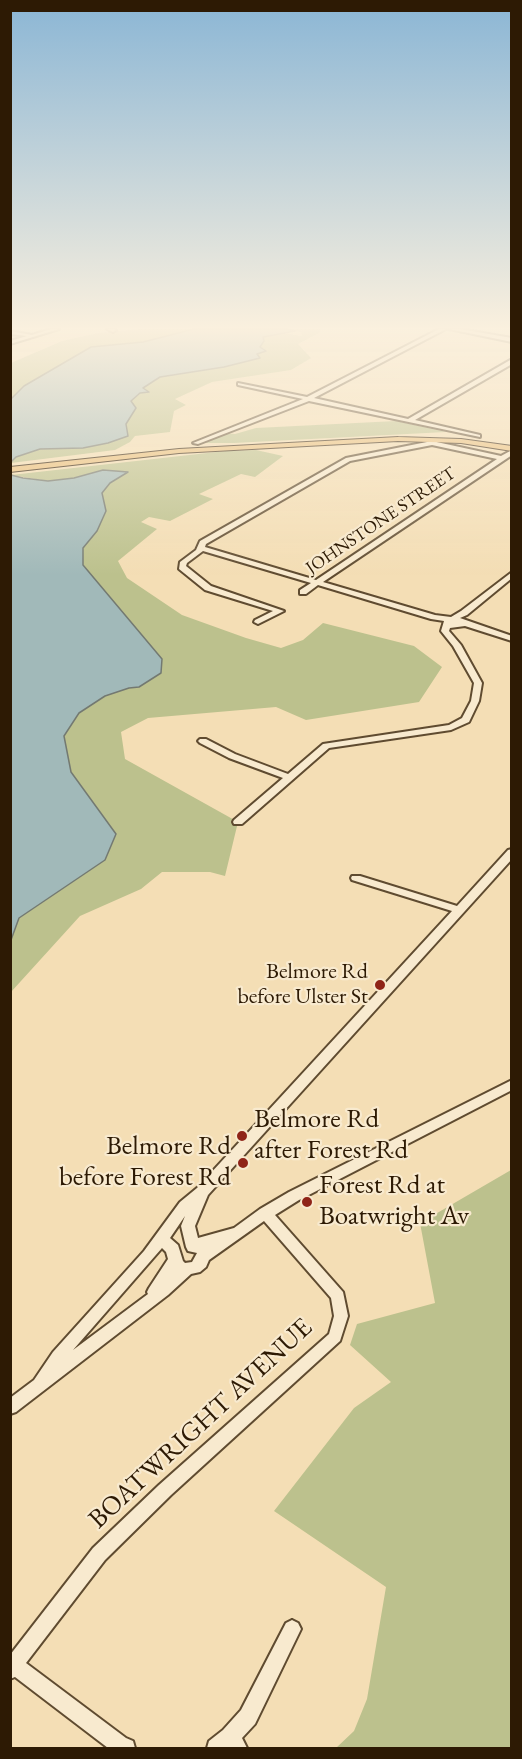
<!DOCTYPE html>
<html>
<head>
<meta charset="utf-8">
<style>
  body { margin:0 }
  #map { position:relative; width:522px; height:1759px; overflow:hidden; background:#f4deb5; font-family:"EB Garamond",serif }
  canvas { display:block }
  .frame { position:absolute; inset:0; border:12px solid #2d1a04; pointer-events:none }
</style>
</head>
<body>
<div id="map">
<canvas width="522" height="1759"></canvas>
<div class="frame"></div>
</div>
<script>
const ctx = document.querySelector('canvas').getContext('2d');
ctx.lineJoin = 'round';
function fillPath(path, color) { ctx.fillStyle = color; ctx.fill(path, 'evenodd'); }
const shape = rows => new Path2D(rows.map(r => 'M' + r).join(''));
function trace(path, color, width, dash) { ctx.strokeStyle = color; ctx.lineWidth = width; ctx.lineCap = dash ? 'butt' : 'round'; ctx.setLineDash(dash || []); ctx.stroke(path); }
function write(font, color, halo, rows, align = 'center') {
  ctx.font = font + ' "EB Garamond",serif'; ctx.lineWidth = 4.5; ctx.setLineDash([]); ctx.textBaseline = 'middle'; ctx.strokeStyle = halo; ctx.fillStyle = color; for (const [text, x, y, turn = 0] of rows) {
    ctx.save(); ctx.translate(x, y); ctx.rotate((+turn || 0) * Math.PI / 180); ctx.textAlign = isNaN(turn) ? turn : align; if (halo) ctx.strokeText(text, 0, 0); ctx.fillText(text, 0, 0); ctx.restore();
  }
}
fillPath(shape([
  [141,329,194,329,143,342,91,347,24,386,11,399,11,363,62,341,98,333],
  [286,329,320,329,319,333,298,344,311,358,291,370,212,382,175,399,186,405,174,411,170,432,135,436,130,442,115,450,11,463,16,457,40,449,83,448,108,443,128,436,126,424,136,408,131,401,140,393,148,392,142,389,160,377,224,367,259,358,257,354,265,351,259,347,263,337,283,333,302,336,301,332],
  [396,421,446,432,234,443,207,443,205,441,223,433,235,434,256,428],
  [256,450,283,456,255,477,241,474,199,494,213,499,170,521,149,517,141,522,157,529,118,561,127,578,182,615,246,638,281,648,303,640,323,623,414,646,442,667,419,702,306,720,276,707,148,718,121,732,125,759,238,822,225,876,210,872,162,872,141,889,80,916,11,992,10,940,19,918,105,860,116,834,71,772,64,736,79,713,105,696,129,688,139,687,162,660,83,565,83,548,97,531,106,511,102,493,110,483,127,472,103,470,74,478,48,481,11,475,225,451],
  [511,1170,511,1748,336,1748,354,1731,367,1699,386,1587,274,1511,354,1408,391,1382,350,1345,357,1324,435,1303,420,1223]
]), '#bcc18d');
const water = shape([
  [194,329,286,329,295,331,263,337,264,341,260,347,266,351,257,354,260,358,224,367,160,377,143,388,149,392,140,393,131,401,136,408,126,424,128,436,108,443,83,448,40,449,16,457,11,462,11,399,24,386,91,347,143,342,194,329],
  [10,470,11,475,23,478,48,481,74,478,103,470,128,472,110,483,102,493,106,511,97,531,83,548,83,565,162,659,161,673,139,687,129,688,105,696,79,713,64,736,71,772,116,834,105,860,19,918,11,940,10,470]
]);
fillPath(water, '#a1b9b9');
trace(water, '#737971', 1.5);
const minor = shape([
  [51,329,59,329,10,344,10,341,27,336,10,334,10,331,32,335,51,329],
  [107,329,115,329,116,330,113,332,107,329],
  [439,329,446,329,314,398,408,419,512,359,512,364,415,420,480,435,480,437,309,401,198,444,193,443,303,399,238,385,238,383,307,397,439,329],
  [449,329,460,329,512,338,512,342,449,329],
  [432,441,501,456,512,450,512,455,323,582,435,615,451,617,461,611,512,572,512,578,467,615,460,618,512,636,512,641,465,626,450,628,449,631,461,645,482,683,479,701,469,722,451,730,329,748,242,824,234,824,233,822,234,820,283,778,229,758,200,743,198,741,200,739,206,739,235,754,288,774,323,744,449,725,462,718,471,701,474,683,453,646,441,631,444,621,431,619,318,585,306,594,300,594,300,590,311,583,203,551,187,563,186,566,211,586,284,611,258,624,254,622,255,620,273,611,205,590,179,569,180,562,196,550,200,541,346,458,432,441],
  [432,445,497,459,316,580,205,547,206,544,350,461,432,445],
  [512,849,512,859,208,1195,195,1226,198,1238,234,1228,260,1209,289,1192,512,1080,512,1090,299,1200,275,1215,343,1292,348,1316,340,1341,171,1495,105,1560,26,1663,126,1738,133,1741,135,1748,108,1748,15,1677,10,1679,10,1655,93,1548,159,1485,329,1334,334,1316,331,1298,264,1221,209,1260,206,1267,200,1272,191,1274,168,1295,16,1412,10,1414,10,1398,34,1380,53,1352,144,1251,180,1202,197,1188,452,911,352,880,351,878,352,876,360,876,457,906,508,850,512,849],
  [185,1216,181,1226,186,1247,188,1251,197,1253,192,1262,185,1263,183,1261,178,1245,170,1238,185,1216],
  [162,1248,166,1252,168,1259,149,1288,147,1292,148,1294,73,1350,162,1248],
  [292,1620,298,1623,301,1629,255,1724,242,1738,247,1748,207,1748,209,1741,223,1730,241,1710,286,1623,292,1620]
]);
const major = shape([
  [398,437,461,439,512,446,512,451,461,443,398,441,179,453,10,472,10,467,179,449,398,437]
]);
trace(minor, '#5f4b30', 4);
trace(major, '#2d1a04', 2);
fillPath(minor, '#f8eacf');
fillPath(major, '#eabf7a');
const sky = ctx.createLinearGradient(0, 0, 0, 575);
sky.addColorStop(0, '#8bb6d5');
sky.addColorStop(0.57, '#faf0de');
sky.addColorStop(1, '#faf0de00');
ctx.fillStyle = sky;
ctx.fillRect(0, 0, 522, 575);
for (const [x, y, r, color] of [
  [380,985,6,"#8f2418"],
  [242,1136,6,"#8f2418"],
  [243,1163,6,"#8f2418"],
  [307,1202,6,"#8f2418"]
]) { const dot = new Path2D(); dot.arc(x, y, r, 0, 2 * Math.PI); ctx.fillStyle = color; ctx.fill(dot); trace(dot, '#f8eacf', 2); }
write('18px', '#2d1a04', '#f8eacf', [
  ["JOHNSTONE STREET",381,521,-34]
]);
write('22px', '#2d1a04', '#f8eacf', [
  ["Belmore Rd",368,972],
  ["before Ulster St",368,997]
], 'right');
write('27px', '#2d1a04', '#f8eacf', [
  ["Belmore Rd",254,1120],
  ["after Forest Rd",254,1151],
  ["Belmore Rd",231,1147,"right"],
  ["before Forest Rd",231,1178,"right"],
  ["Forest Rd at",319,1186],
  ["Boatwright Av",319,1217]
], 'left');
write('27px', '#2d1a04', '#f8eacf', [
  ["BOATWRIGHT AVENUE",201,1424,-43]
]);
</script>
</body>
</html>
